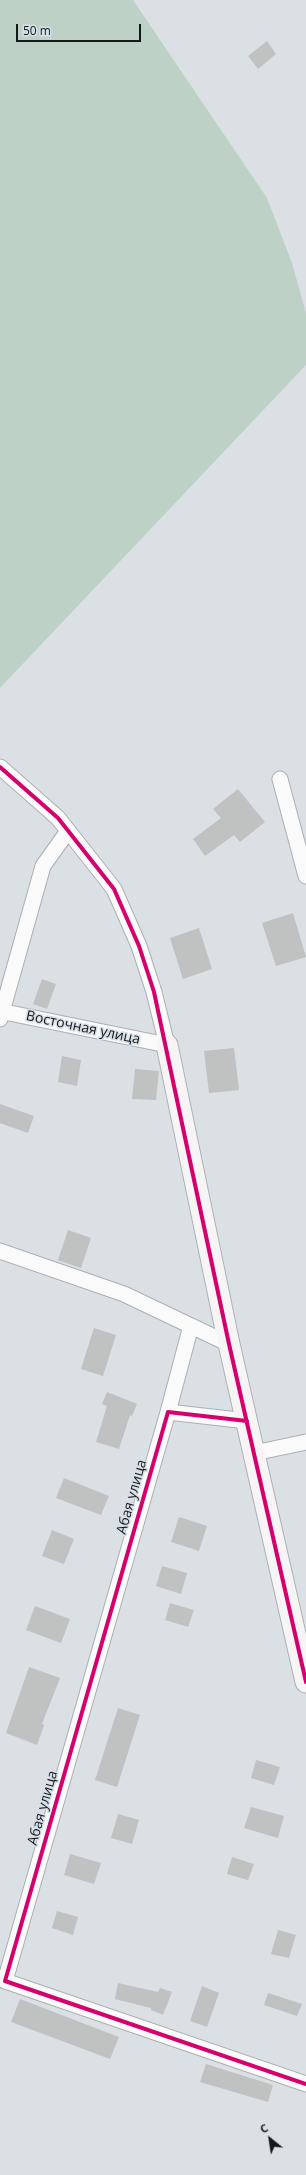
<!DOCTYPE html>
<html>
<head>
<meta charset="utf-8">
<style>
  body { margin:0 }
  #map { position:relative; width:306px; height:2175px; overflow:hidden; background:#dbe0e4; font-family:"Open Sans",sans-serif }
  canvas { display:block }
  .north { position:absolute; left:250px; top:2119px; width:40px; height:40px; -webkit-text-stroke:3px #d7e0e8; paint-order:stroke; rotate:330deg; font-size:11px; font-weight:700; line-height:16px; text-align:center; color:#15181a }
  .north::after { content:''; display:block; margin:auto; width:14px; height:18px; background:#15181a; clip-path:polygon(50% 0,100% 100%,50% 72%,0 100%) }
  .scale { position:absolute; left:16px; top:24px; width:125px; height:18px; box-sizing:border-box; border:2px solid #15181a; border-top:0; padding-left:5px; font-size:12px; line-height:14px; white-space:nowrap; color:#15181a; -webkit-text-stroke:3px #d7e0e8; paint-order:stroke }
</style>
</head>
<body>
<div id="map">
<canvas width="306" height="2175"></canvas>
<div class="north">С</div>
<div class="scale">50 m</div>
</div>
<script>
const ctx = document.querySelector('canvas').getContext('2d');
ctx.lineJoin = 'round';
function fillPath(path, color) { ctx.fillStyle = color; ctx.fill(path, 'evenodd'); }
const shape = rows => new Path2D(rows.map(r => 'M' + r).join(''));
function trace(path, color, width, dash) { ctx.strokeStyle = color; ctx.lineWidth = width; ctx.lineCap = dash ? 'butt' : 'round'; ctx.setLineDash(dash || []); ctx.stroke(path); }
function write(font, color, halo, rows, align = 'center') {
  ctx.font = font + ' "Open Sans",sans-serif'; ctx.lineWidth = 3; ctx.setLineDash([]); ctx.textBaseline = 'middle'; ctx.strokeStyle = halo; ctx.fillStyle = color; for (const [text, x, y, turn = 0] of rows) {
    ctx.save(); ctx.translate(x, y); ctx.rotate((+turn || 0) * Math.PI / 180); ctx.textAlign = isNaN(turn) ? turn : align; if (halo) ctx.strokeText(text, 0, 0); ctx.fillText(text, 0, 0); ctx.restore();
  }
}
fillPath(shape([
  [0,0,133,0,267,198,292,263,306,313,306,365,0,688]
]), '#bed1c7');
fillPath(shape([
  [267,41,276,54,258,69,248,56],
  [238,789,265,822,240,842,234,835,205,856,193,839,221,818,213,809],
  [293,913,306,957,276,966,262,923],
  [199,928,212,969,183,979,170,938],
  [42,979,56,984,47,1009,33,1004],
  [234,1048,239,1090,209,1093,204,1051],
  [62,1056,81,1060,77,1086,58,1082],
  [135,1069,159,1071,156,1100,132,1099],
  [0,1104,34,1116,28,1133,0,1123],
  [68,1230,91,1238,81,1268,58,1260],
  [94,1328,116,1335,103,1376,81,1369],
  [107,1392,137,1404,132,1416,130,1415,119,1449,96,1442,107,1406,102,1404],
  [64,1478,109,1496,101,1515,56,1498],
  [179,1517,207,1526,199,1551,171,1542],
  [52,1530,74,1539,64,1564,42,1556],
  [162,1566,187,1573,181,1594,156,1586],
  [170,1603,194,1610,188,1627,165,1620],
  [35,1606,70,1619,61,1643,26,1630],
  [29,1667,60,1678,42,1724,44,1725,37,1745,6,1733],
  [118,1708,140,1715,117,1787,95,1780],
  [256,1760,280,1767,274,1785,251,1778],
  [251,1807,284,1816,278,1838,244,1828],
  [118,1814,139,1820,132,1844,111,1838],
  [70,1854,101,1863,94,1884,64,1875],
  [232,1857,254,1864,248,1880,227,1874],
  [57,1911,78,1917,73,1935,52,1928],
  [278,1930,296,1935,289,1958,271,1954],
  [118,1983,158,1992,160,1988,172,1992,163,2015,151,2010,151,2008,115,1999],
  [202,1986,219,1993,207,2027,190,2021],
  [268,1993,302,2004,297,2016,264,2005],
  [20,1999,119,2037,110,2059,11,2022],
  [206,2064,273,2085,268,2102,200,2082]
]), '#c0c1c1');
const street = shape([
  [0,767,58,818,114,889,139,946,154,992,167,1045,0,1011],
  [280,779,306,876],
  [0,1019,43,866,68,831],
  [0,1251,124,1294,229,1344],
  [168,1412,191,1326],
  [247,1421,168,1412,5,1981,306,2084],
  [254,1453,306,1442]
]);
const secondary = shape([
  [167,1045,229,1344,306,1682]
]);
trace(street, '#abafb2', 17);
trace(secondary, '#abafb2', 23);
trace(street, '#fafafb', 15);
trace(secondary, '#f6f4f4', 21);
trace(shape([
  [0,767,58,818,114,889,139,946,154,992,229,1344,306,1682],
  [247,1421,168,1412,5,1981,306,2084]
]), '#d6006c', 4);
write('14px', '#15181a', '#d7e0e8', [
  ["Восточная улица",83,1028,12],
  ["Абая улица",132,1497,-74],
  ["Абая улица",43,1808,-74]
]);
</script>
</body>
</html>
